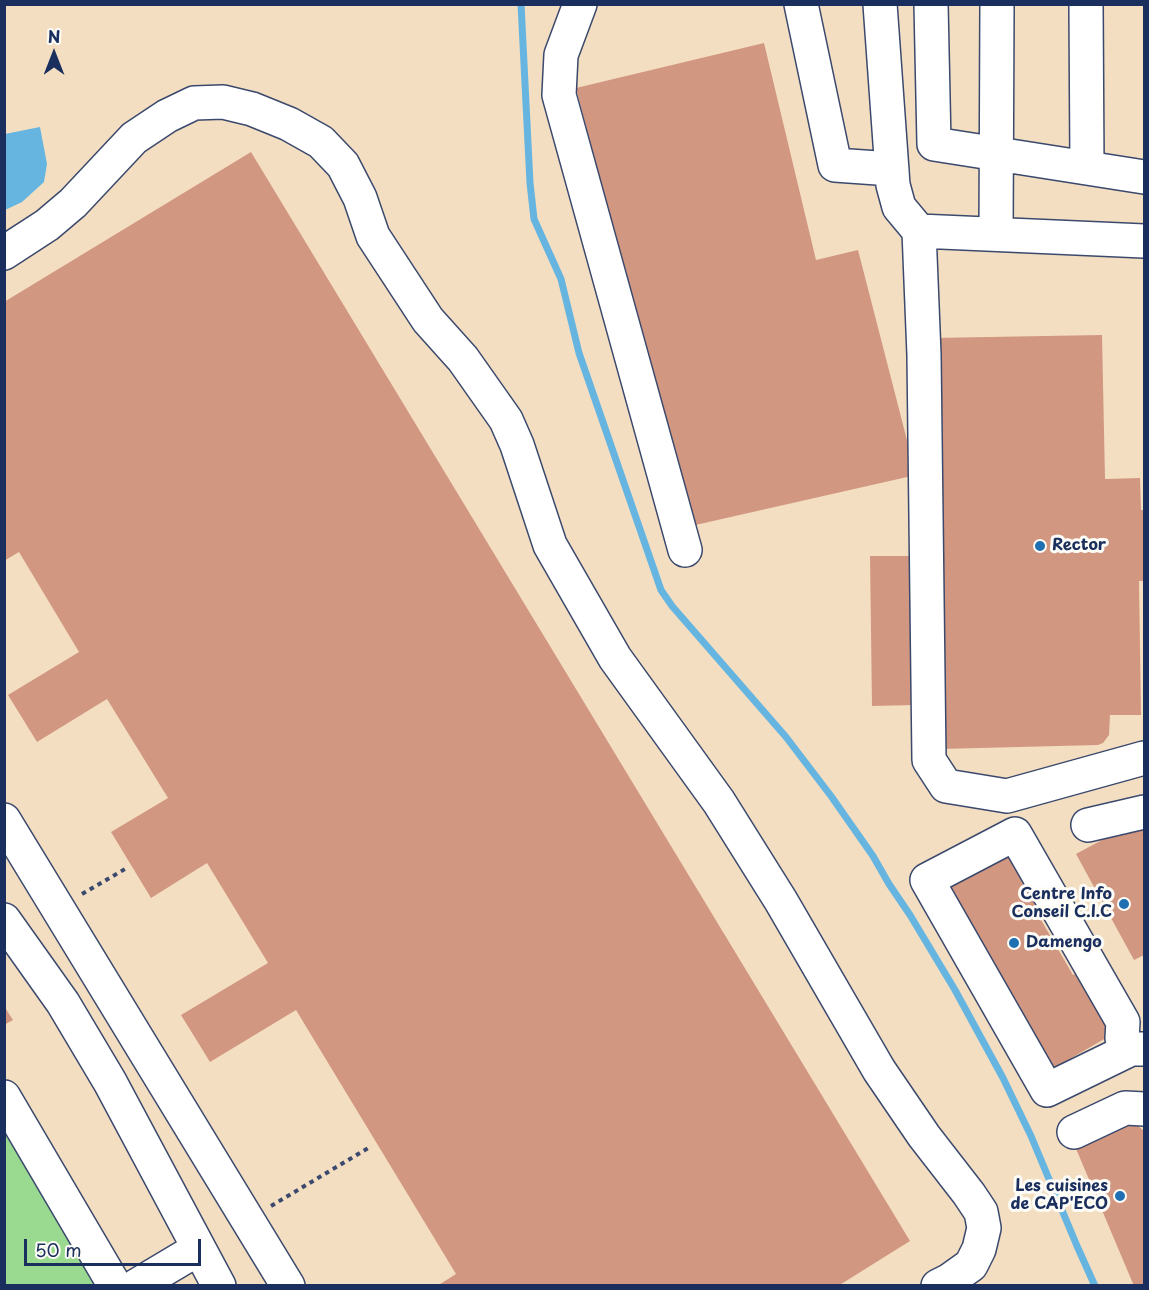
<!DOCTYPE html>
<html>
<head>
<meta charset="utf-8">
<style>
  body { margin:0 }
  #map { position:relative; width:1149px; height:1290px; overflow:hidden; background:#f3dec2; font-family:"Playpen Sans",sans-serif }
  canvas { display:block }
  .frame { position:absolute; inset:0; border:6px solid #1b2f5e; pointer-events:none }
  .north { position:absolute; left:24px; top:24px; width:60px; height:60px; -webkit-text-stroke:4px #fdfcf7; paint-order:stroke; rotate:0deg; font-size:16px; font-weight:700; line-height:24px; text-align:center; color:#1b2f5e }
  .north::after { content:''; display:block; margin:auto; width:21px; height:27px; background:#1b2f5e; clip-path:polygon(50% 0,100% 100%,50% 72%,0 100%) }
  .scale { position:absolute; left:24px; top:1239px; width:177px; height:27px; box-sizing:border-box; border:3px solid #1b2f5e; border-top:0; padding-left:8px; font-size:18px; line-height:21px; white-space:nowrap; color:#1b2f5e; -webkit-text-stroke:4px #fdfcf7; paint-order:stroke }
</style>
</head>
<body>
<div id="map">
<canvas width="1149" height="1290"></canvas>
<div class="frame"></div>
<div class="north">N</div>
<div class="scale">50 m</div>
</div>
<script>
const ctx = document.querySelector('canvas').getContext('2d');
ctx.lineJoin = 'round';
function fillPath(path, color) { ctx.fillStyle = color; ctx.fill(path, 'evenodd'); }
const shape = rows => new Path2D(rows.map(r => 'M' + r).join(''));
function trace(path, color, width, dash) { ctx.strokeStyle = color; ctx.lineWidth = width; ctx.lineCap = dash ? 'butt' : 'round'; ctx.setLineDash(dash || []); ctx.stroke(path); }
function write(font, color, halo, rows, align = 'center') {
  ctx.font = font + ' "Playpen Sans",sans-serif'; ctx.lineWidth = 6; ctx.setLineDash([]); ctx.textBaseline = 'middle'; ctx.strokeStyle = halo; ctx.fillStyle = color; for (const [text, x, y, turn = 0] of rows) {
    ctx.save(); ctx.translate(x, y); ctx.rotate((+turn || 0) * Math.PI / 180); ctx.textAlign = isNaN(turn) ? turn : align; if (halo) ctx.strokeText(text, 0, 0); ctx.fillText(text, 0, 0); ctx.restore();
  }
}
fillPath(shape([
  [5,1121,100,1285,5,1285]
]), '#9ada90');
fillPath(shape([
  [40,127,47,164,44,182,22,202,5,210,5,134]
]), '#66b5e0');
trace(shape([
  [521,4,530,183,534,219,561,279,579,353,661,590,672,606,786,737,831,796,873,856,889,884,910,915,955,990,1003,1078,1031,1136,1077,1246,1095,1286]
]), '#66b5e0', 7);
fillPath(shape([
  [764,43,816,260,858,250,916,475,691,526,576,88],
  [251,152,910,1241,838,1286,437,1286,456,1274,296,1010,210,1062,181,1015,268,963,207,863,151,898,111,832,168,798,107,699,37,742,8,695,79,652,19,552,4,561,4,302],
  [1102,335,1105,479,1140,478,1141,510,1144,510,1144,581,1139,581,1141,715,1110,715,1109,735,1103,743,1098,745,940,749,932,338],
  [870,556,912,556,915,705,872,706],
  [1139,820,1144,831,1144,955,1134,960,1076,854],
  [1006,848,1041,910,1037,913,1073,975,1078,972,1113,1034,1047,1072,940,885],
  [4,1006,13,1020,4,1025],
  [1131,1120,1144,1131,1144,1286,1134,1286,1074,1144]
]), '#d29781');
const minor = shape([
  [580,4,561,55,559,95,685,550],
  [801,4,835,165,892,169],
  [880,4,893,185,899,207,919,231,1144,241],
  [931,4,934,144,1144,177],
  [1086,4,1087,167],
  [919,231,924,355,929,760,946,786,1007,796,1144,758],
  [996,234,997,4],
  [4,253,47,225,73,203,134,138,167,116,194,103,223,102,252,109,289,124,321,142,343,165,360,198,373,236,428,320,463,359,506,420,517,445,550,545,615,658,719,802,781,901,879,1070,924,1136,969,1194,981,1212,984,1228,979,1249,971,1265,950,1280,938,1286],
  [4,820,288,1286],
  [1088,825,1144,812],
  [4,920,63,1003,110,1082,219,1286],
  [1131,1049,1122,1038,1123,1022,1015,834,927,880,1047,1090,1131,1049,1144,1049],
  [4,1097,115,1286],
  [1074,1132,1125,1108,1144,1109],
  [136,1286,198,1249]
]);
trace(minor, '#3b496d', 36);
trace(shape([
  [82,894,125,869],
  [271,1206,370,1147]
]), '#3b496d', 4, [4.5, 4.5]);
trace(minor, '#fff', 33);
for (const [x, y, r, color] of [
  [1040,546,6,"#1f6fb2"],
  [1124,904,6,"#1f6fb2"],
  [1014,943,6,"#1f6fb2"],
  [1120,1196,6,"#1f6fb2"]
]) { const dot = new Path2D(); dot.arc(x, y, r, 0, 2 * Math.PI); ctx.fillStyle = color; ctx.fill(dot); trace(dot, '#fdfcf7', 2); }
write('bold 16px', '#1b2f5e', '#fdfcf7', [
  ["Rector",1052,546],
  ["Centre Info",1112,895,"right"],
  ["Conseil C.I.C",1112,913,"right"],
  ["Damengo",1026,943],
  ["Les cuisines",1108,1187,"right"],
  ["de CAP'ECO",1108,1205,"right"]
], 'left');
</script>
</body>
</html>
